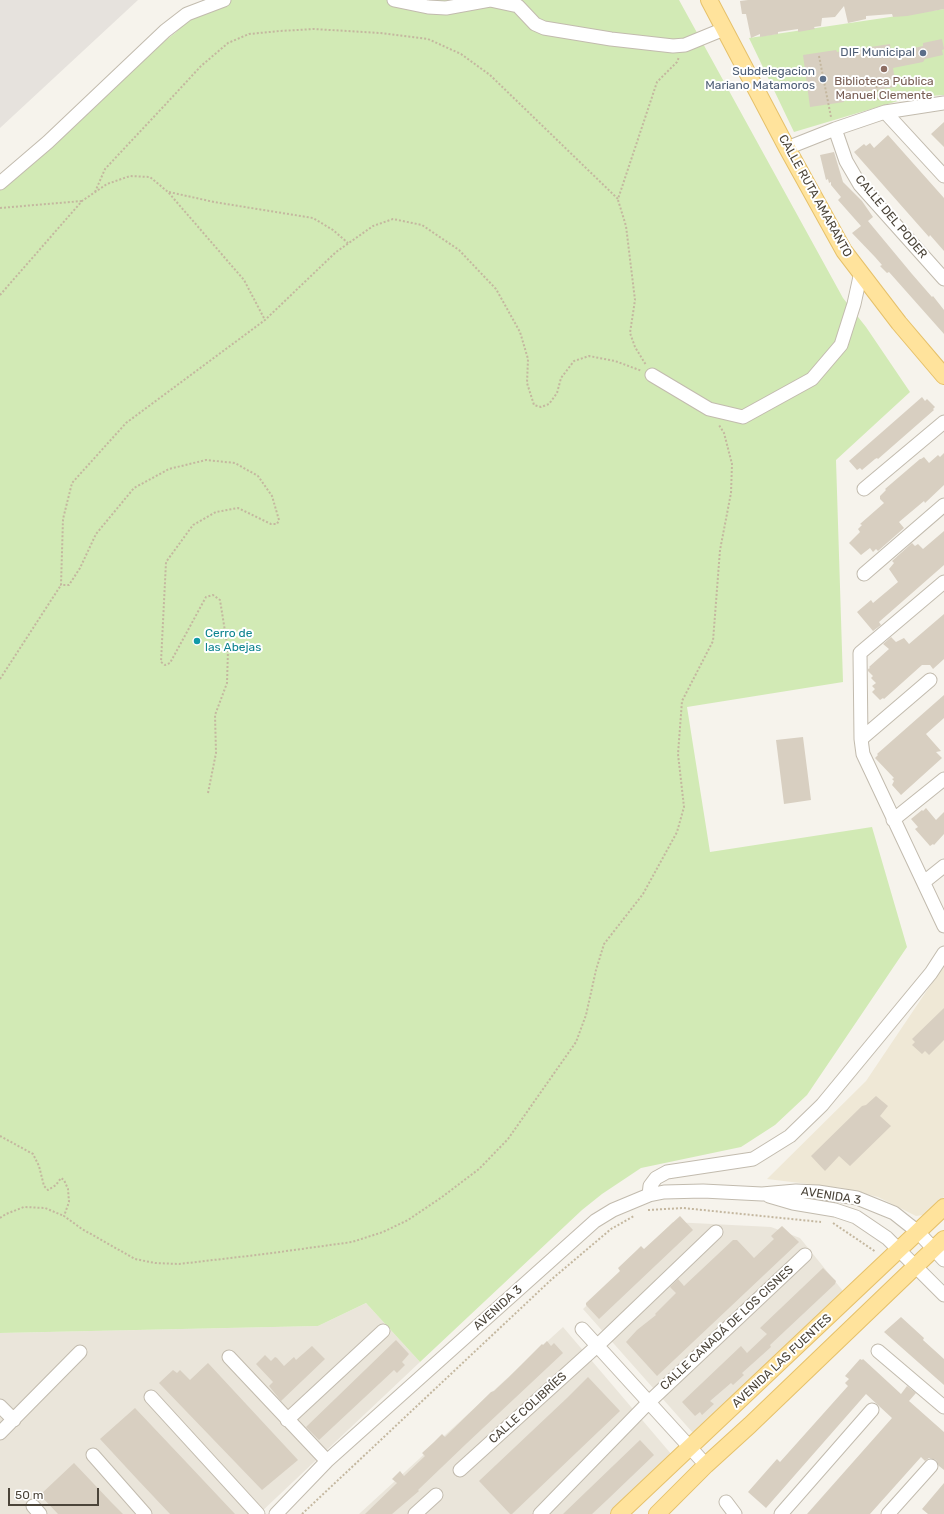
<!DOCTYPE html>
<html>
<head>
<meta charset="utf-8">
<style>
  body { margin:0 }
  #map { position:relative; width:944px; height:1514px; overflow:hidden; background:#f6f3ec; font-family:Rubik,sans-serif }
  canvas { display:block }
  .scale { position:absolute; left:8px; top:1488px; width:91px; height:18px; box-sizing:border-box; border:2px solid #4b4439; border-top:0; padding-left:5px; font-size:12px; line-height:14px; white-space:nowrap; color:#4b4439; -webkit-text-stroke:3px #fff; paint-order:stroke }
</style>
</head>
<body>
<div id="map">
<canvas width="944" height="1514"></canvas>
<div class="scale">50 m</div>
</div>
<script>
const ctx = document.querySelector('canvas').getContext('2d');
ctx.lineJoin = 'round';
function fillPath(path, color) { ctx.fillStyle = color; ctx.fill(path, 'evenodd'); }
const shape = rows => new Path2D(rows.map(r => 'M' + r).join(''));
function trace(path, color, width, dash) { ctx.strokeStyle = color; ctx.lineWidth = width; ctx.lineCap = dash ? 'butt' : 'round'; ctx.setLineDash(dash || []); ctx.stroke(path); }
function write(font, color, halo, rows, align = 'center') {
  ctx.font = font + ' Rubik,sans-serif'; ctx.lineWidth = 4; ctx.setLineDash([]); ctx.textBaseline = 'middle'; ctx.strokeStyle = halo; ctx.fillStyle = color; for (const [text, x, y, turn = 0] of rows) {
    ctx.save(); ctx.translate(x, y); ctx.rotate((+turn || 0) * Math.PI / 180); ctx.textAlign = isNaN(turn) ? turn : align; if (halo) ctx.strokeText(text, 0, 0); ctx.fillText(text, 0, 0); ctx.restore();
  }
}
fillPath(shape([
  [673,1222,771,1227,800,1238,847,1296,693,1433,583,1309],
  [366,1303,420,1362,259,1514,0,1514,0,1333,318,1326],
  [563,1327,672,1455,610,1514,359,1514]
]), '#eae5da');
fillPath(shape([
  [0,0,138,0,0,128]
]), '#e6e2dd');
fillPath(shape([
  [944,965,944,1197,923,1215,916,1216,878,1197,842,1188,767,1179,866,1081]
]), '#efe8d6');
fillPath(shape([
  [209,0,679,0,843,298,866,327,910,392,836,460,843,682,687,707,710,852,872,827,907,947,807,1095,775,1125,741,1147,641,1168,602,1194,582,1210,420,1362,366,1303,318,1326,0,1333,0,180,78,109,175,33],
  [944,9,944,95,916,97,898,101,794,132,749,38]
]), '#d2eab5');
fillPath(shape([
  [748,0,944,0,944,9,907,16,893,17,892,14,866,16,866,19,848,23,844,6,835,17,822,18,821,26,814,27,815,29,798,32,798,29,778,32,778,34,760,37,760,34,751,38,746,14,742,14,740,1],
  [942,39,944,49,942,50,943,55,925,59,923,62,893,68,896,87,843,95,844,102,810,107,803,55,836,50,837,52,890,44,891,53,923,46,923,43],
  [944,122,944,147,931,134],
  [888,135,944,198,944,251,930,235,929,237,854,152,864,144,866,146,870,143,874,148],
  [834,152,843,182,862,201,873,217,868,221,912,274,932,297,933,296,944,310,944,334,889,272,887,273,880,266,882,265,875,257,852,233,861,226,838,200,841,197,831,185,831,182,829,183,828,179,826,180,820,155],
  [922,397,925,401,927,399,935,407,933,409,934,410,878,459,877,458,875,459,862,470,860,468,857,470,849,461],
  [944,453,944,485,925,503,924,501,899,522,904,528,878,551,876,549,873,552,870,548,861,555,849,543,860,532,858,529,862,525,860,524,884,503,880,499,880,496,886,490,885,489,920,459,921,459,924,457,929,463,938,455,940,457],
  [944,531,944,565,879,622,881,625,873,631,857,612,871,600,873,603,898,582,889,569,894,563,892,561,912,543,915,546,918,544,923,549],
  [944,614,944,659,933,669,930,665,922,665,884,699,883,698,880,700,872,692,875,689,872,686,876,683,871,678,873,676,868,671,868,669,870,668,869,667,889,649,883,644,891,637,896,642,904,638,909,644],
  [944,695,944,718,926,734,941,751,936,752,942,758,901,795,892,785,894,781,892,779,894,778,875,758,878,755,877,754],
  [803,737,811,800,784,804,776,740],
  [926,808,936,820,944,812,944,834,934,845,933,844,930,846,915,829,918,827,911,819,922,810,923,811],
  [944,1008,944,1040,929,1055,925,1051,922,1054,912,1045,915,1042,912,1039],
  [876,1096,888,1106,880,1116,891,1126,850,1166,839,1156,825,1171,811,1156,862,1106,866,1105],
  [680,1216,693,1230,599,1319,586,1305,586,1303,620,1271,618,1268,637,1250,641,1246,644,1249],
  [782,1226,799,1242,657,1376,626,1342,637,1330,656,1315,655,1314,676,1293,670,1287,678,1279,684,1286,733,1240,737,1240,754,1258,774,1239,771,1236],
  [823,1268,836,1281,835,1284,770,1345,771,1347,742,1373,744,1375,733,1385,731,1383,710,1401,714,1404,702,1415,700,1412,695,1416,682,1402,741,1346,747,1353,767,1334,760,1328],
  [901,1317,924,1338,923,1340,944,1359,944,1385,884,1332],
  [396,1340,409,1354,402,1362,405,1365,397,1373,394,1370,319,1440,306,1427],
  [547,1341,551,1346,554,1343,563,1353,466,1444,418,1490,419,1491,392,1514,365,1514,397,1483,392,1479,400,1471,404,1476,425,1456,422,1453,434,1442,442,1434,445,1437,447,1435,491,1392,494,1391,508,1378,542,1344,543,1345],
  [312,1346,325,1359,281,1401,269,1386,273,1382,256,1364,265,1355,271,1361,275,1357,277,1358,284,1366,294,1357,296,1360],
  [860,1359,862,1360,863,1359,901,1394,907,1386,916,1393,909,1401,944,1432,944,1470,939,1466,936,1460,929,1458,925,1461,921,1457,870,1514,807,1514,892,1418,866,1394,766,1508,748,1492,777,1459,780,1462,848,1386,845,1383,849,1379,845,1376],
  [208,1363,298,1460,262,1490,159,1383,173,1370,177,1373,180,1370,190,1380],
  [588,1377,620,1411,512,1514,510,1514,479,1481,567,1398],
  [135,1408,187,1463,235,1514,170,1514,137,1479,100,1439],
  [640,1440,654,1455,607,1500,592,1514,563,1514],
  [74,1463,111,1502,123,1514,58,1514,40,1495],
  [944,1483,944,1514,928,1514,922,1509]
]), '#d8cfc1');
const minor = shape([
  [394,0,428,7,446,8,490,0,518,6,535,24,544,28,611,39,673,46,685,45,724,29],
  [885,112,944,176],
  [835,129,846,161,860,185,944,279],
  [787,148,835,129,885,112,944,103],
  [0,183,48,142,165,31,187,14,224,0],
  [652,375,709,409,743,417,812,379,841,345,854,304,861,272],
  [864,489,944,422],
  [864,574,944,505],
  [944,582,860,653,861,739,863,754,944,926],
  [861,739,930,680],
  [893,820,944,779],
  [924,882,944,866],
  [649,1195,650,1186,656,1178,667,1172,753,1159,790,1136,822,1105,931,973,944,953],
  [769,1196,793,1203,835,1210,856,1217,887,1238,944,1295],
  [582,1329,706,1465],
  [878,1351,944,1407],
  [229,1357,327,1461],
  [151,1397,258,1514],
  [0,1406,14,1420],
  [287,1420,383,1331],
  [0,1433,80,1352],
  [93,1455,145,1514],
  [460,1470,597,1346,716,1232],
  [726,1502,735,1514],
  [33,1506,40,1514],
  [276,1514,327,1461,595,1221,613,1210,649,1195,664,1192,703,1191,762,1194,796,1191,818,1192,857,1198,894,1213,918,1232,944,1260],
  [415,1514,436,1495],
  [540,1514,649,1402,805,1255],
  [781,1514,872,1410],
  [888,1514,931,1466]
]);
const major = shape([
  [709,0,787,148,844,251,899,323,944,376],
  [619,1514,944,1207],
  [657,1514,706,1465,750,1425,944,1239]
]);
trace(minor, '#c2bbae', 15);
trace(major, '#e6c16a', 18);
trace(shape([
  [819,56,831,117],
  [875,78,879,101],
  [95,192,105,169,164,106,201,66,228,43,249,34,280,31,314,29,380,33,428,39,461,54,490,75,618,199,657,82,677,62,679,57],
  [169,192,214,202,313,218,333,230,348,243],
  [618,200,626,226,635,300,630,333,635,347,646,365],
  [0,208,82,201],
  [0,295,82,201,107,184,130,176,150,177,168,192,244,280,265,320],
  [0,679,61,585],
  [208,793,216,753,215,715,227,683,228,650,220,600,213,595,206,597,170,663,165,665,161,662,166,562,193,525,216,512,238,508,271,524,277,524,279,520,272,496,258,476,235,463,206,460,169,469,134,488,96,534,80,568,69,585,61,585,63,519,72,483,126,423,265,320,336,252,373,226,393,219,422,225,459,250,496,289,520,332,528,359,527,383,534,405,541,407,549,404,557,393,561,378,574,361,589,356,615,361,642,371],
  [0,1136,33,1154,39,1166,44,1186,48,1190,56,1185,61,1178,64,1180,68,1189,69,1202,64,1216,82,1229,135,1259,155,1263,179,1264,265,1254,352,1242,383,1232,408,1220,442,1197,479,1169,508,1139,576,1042,586,1015,596,970,604,944,643,894,677,832,684,807,678,754,682,701,713,641,720,550,731,493,732,464,724,433,719,425],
  [648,1210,683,1208,821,1222],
  [0,1218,6,1214,24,1207,45,1208,64,1216],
  [833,1223,876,1252],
  [302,1514,552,1279,611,1229,634,1216]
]), '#c4b79f', 2, [2, 2]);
trace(minor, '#fff', 13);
trace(major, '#ffe39c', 16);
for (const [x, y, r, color] of [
  [923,53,4,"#5c6f8a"],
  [884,69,4,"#8d6e63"],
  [823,79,4,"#5c6f8a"],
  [197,641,4,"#0f9aa8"]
]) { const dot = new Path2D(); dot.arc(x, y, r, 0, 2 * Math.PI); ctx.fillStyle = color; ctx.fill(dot); trace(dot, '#fff', 1.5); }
write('12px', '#4e5e75', '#fff', [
  ["DIF Municipal",915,53],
  ["Subdelegacion",815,72],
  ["Mariano Matamoros",815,86]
], 'right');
write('12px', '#785e54', '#fff', [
  ["Biblioteca Pública",884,82],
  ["Manuel Clemente",884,96]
]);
write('12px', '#4b4439', '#fff', [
  ["CALLE RUTA AMARANTO",815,196,61],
  ["CALLE DEL PODER",891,217,50],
  ["AVENIDA 3",831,1196,9],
  ["AVENIDA 3",498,1308,-42],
  ["CALLE CANADÁ DE LOS CISNES",727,1328,-43],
  ["AVENIDA LAS FUENTES",782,1361,-43],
  ["CALLE COLIBRÍES",528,1408,-42]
]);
write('12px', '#0d838f', '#fff', [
  ["Cerro de",205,634],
  ["las Abejas",205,648]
], 'left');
</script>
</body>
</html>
